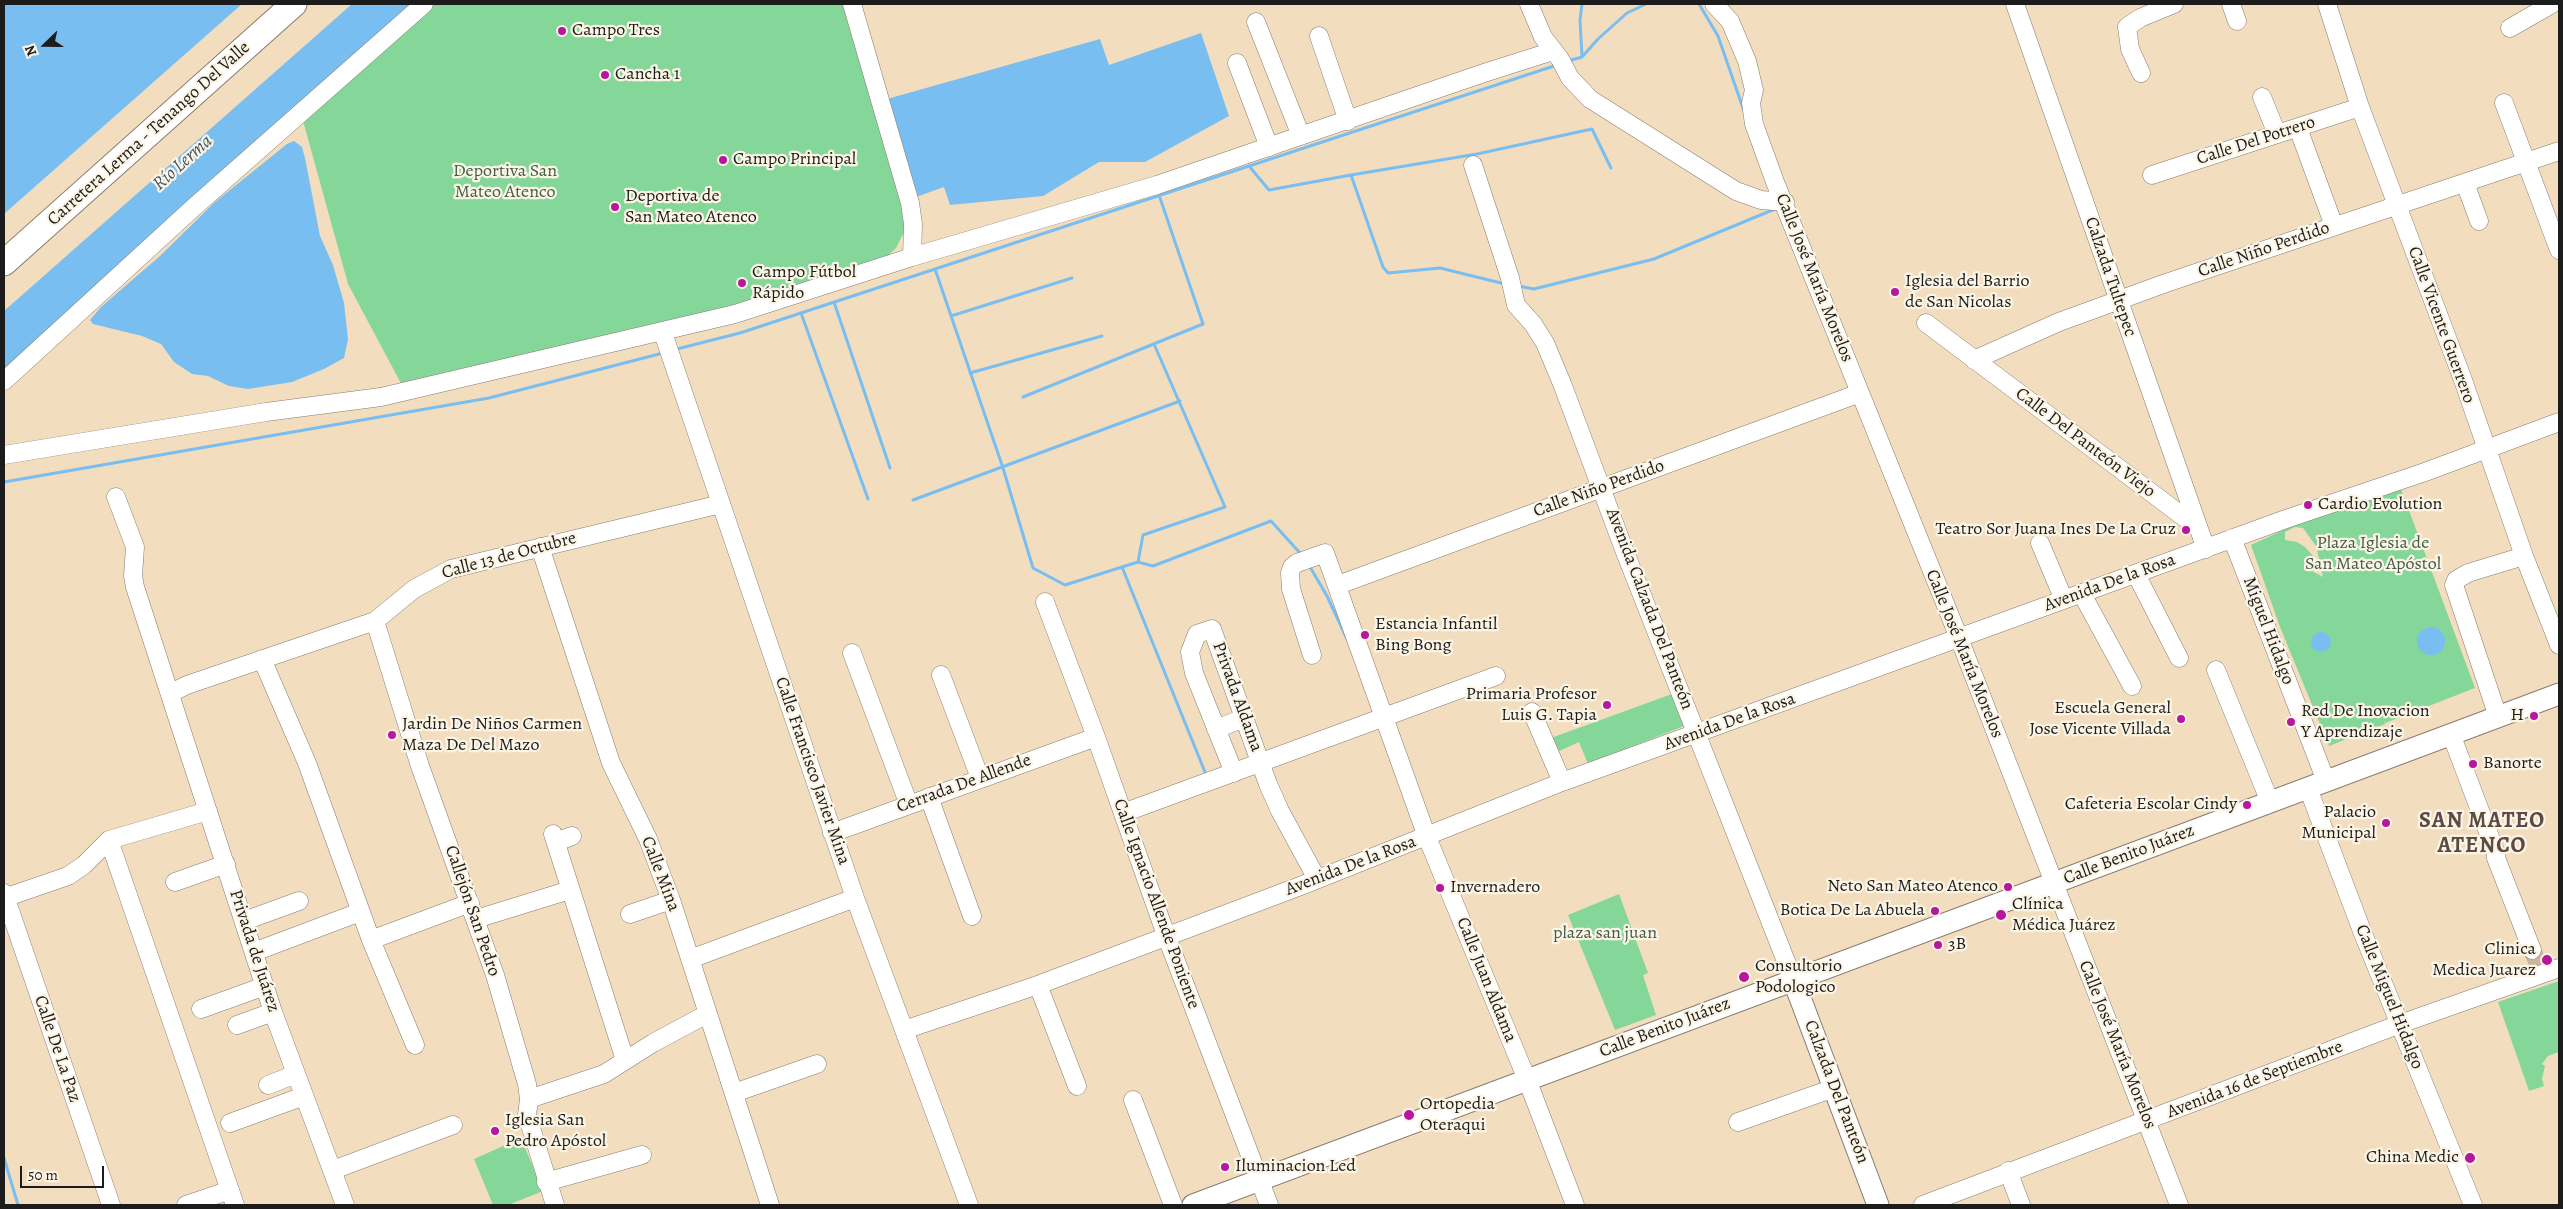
<!DOCTYPE html>
<html>
<head>
<meta charset="utf-8">
<style>
  body { margin:0 }
  #map { position:relative; width:2563px; height:1209px; overflow:hidden; background:#f3ddbf; font-family:Alegreya,serif }
  canvas { display:block }
  .frame { position:absolute; inset:0; border:5px solid #1c1c1c; pointer-events:none }
  .north { position:absolute; left:20px; top:20px; width:50px; height:50px; -webkit-text-stroke:4px #fcf5e5; paint-order:stroke; rotate:248deg; font-size:14px; font-weight:700; line-height:20px; text-align:center; color:#1c1c1c }
  .north::after { content:''; display:block; margin:auto; width:18px; height:22px; background:#1c1c1c; clip-path:polygon(50% 0,100% 100%,50% 72%,0 100%) }
  .scale { position:absolute; left:20px; top:1166px; width:84px; height:22px; box-sizing:border-box; border:2px solid #1c1c1c; border-top:0; padding-left:6px; font-size:15px; line-height:18px; white-space:nowrap; color:#1c1c1c; -webkit-text-stroke:4px #fcf5e5; paint-order:stroke }
</style>
</head>
<body>
<div id="map">
<canvas width="2563" height="1209"></canvas>
<div class="frame"></div>
<div class="north">N</div>
<div class="scale">50 m</div>
</div>
<script>
const ctx = document.querySelector('canvas').getContext('2d');
ctx.lineJoin = 'round';
function fillPath(path, color) { ctx.fillStyle = color; ctx.fill(path, 'evenodd'); }
const shape = rows => new Path2D(rows.map(r => 'M' + r).join(''));
function trace(path, color, width, dash) { ctx.strokeStyle = color; ctx.lineWidth = width; ctx.lineCap = dash ? 'butt' : 'round'; ctx.setLineDash(dash || []); ctx.stroke(path); }
function write(font, color, halo, rows, align = 'center') {
  ctx.font = font + ' Alegreya,serif'; ctx.lineWidth = 4.5; ctx.setLineDash([]); ctx.textBaseline = 'middle'; ctx.strokeStyle = halo; ctx.fillStyle = color; for (const [text, x, y, turn = 0] of rows) {
    ctx.save(); ctx.translate(x, y); ctx.rotate((+turn || 0) * Math.PI / 180); ctx.textAlign = isNaN(turn) ? turn : align; if (halo) ctx.strokeText(text, 0, 0); ctx.fillText(text, 0, 0); ctx.restore();
  }
}
fillPath(shape([
  [430,4,845,4,899,185,905,230,896,248,879,264,715,315,404,389,348,284,302,117],
  [2400,486,2475,688,2385,723,2382,715,2385,724,2329,746,2280,627,2251,545,2305,520],
  [2295,527,2303,528,2316,546,2323,577,2312,571,2315,563,2313,556,2305,547,2297,542,2285,540,2285,532],
  [1672,694,1684,726,1588,764,1579,742,1557,752,1551,738],
  [1619,894,1648,973,1643,975,1656,1015,1615,1030,1568,915],
  [2559,981,2559,1052,2548,1056,2542,1064,2545,1066,2542,1079,2544,1086,2529,1091,2498,1002],
  [521,1138,543,1191,508,1205,493,1205,474,1159]
]), '#85d799');
fillPath(shape([
  [4,4,242,4,4,214],
  [352,4,412,4,4,372,4,311],
  [1201,33,1229,116,1145,162,1099,162,1043,196,950,205,944,187,916,197,887,99,1100,39,1109,65],
  [294,141,302,147,305,158,320,236,333,265,344,303,348,339,344,358,324,369,292,382,248,389,229,386,208,376,192,374,174,362,161,344,142,336,93,324,90,320,101,307,160,256,215,202,287,144],
  '2417 641a14 14 0 1 1 28 0a14 14 0 1 1-28 0Z',
  '2311 642a10 10 0 1 1 20 0a10 10 0 1 1-20 0Z'
]), '#79bef0');
trace(shape([
  [1582,4,1580,20,1582,56],
  [1699,4,1718,36,1745,114],
  [1568,61,1582,57,1598,39,1627,13,1646,4],
  [1249,166,1269,190,1351,175,1383,267,1388,273,1440,268,1505,284],
  [1351,175,1477,154,1592,129,1611,168],
  [935,269,1003,468,1033,568,1065,585,1138,562,1153,566,1271,521,1300,553],
  [1518,286,1534,289,1654,259,1775,209],
  [834,302,890,468],
  [801,313,868,499],
  [951,316,1072,278],
  [673,350,740,333,1557,65],
  [970,373,1102,336],
  [1023,397,1203,324,1159,195],
  [4,482,489,398,663,353],
  [913,500,1180,401],
  [1138,562,1143,535,1225,507,1154,344],
  [1122,567,1207,777],
  [1310,567,1327,596,1347,639],
  [4,1158,18,1205]
]), '#79bef0', 3);
trace(shape([
  [2532,950,2540,968]
]), '#c8b69e', 18, [18, 9]);
const minor = shape([
  [1529,4,1543,37,1560,59,1570,78,1590,99,1736,191,1761,200,1785,202],
  [1714,4,1730,21,1747,61,1754,90,1751,103,1754,124,1775,182,1959,638,2179,1205],
  [2015,4,2206,549],
  [2231,4,2237,21],
  [2327,4,2360,107,2463,380,2524,556,2559,645],
  [1256,22,1301,136],
  [2510,28,2552,4],
  [1319,36,1348,121],
  [1237,63,1269,147],
  [2141,73,2130,49,2127,27,2140,18,2174,4],
  [2262,97,2277,134],
  [2504,103,2559,250],
  [2298,128,2334,226],
  [1473,165,1510,278,1516,305,1533,324,1545,343,1563,386,1625,552,1793,979],
  [2152,175,2360,107],
  [2465,183,2479,221],
  [912,257,1157,185,1484,73,1553,51],
  [1926,323,2197,527],
  [663,333,855,898,969,1205],
  [1974,360,2059,322,2166,283,2559,151],
  [4,381,193,208,424,4],
  [4,455,266,412,381,397,735,314,912,257,913,224,910,203,852,4],
  [116,497,135,547,133,576,135,587,273,1012,345,1205],
  [2232,538,2326,781],
  [2040,543,2064,600],
  [540,547,611,763,648,839,671,900,770,1205],
  [2136,574,2179,658],
  [1338,585,1860,393],
  [2082,594,2132,686],
  [1045,602,1096,737,1166,935,1269,1205],
  [375,621,420,766,495,975,527,1084,529,1099,527,1115,555,1205],
  [852,653,909,805],
  [1312,655,1291,589,1290,573,1292,567,1297,563,1325,553,1427,837,1528,1082,1575,1205],
  [262,659,307,763,371,940,415,1045],
  [2216,670,2270,802],
  [941,675,980,778],
  [171,693,187,685,375,621,414,589,451,569,721,504],
  [1532,712,1562,782],
  [2498,717,2454,585,2456,580,2468,573,2524,556],
  [1216,729,1244,718],
  [2451,734,2496,853,2496,858,2532,950],
  [1234,773,1194,673,1190,652,1197,634,1212,629,1268,784,1280,811,1317,879],
  [2308,788,2362,931,2473,1205],
  [929,797,972,916],
  [1123,813,1496,676],
  [832,833,1096,737],
  [553,834,625,1060],
  [109,840,235,1205],
  [556,842,572,836],
  [175,882,226,864],
  [4,893,111,1205],
  [4,898,68,876,84,865,109,840,208,811],
  [630,914,671,900],
  [476,919,570,890],
  [244,921,299,901],
  [371,940,470,903],
  [254,952,360,912],
  [690,959,855,898],
  [1038,985,1077,1086],
  [201,1009,265,986],
  [237,1025,273,1012],
  [904,1030,1038,985,1303,885,1562,782,2286,519,2425,472,2559,422],
  [268,1085,296,1074],
  [734,1093,817,1064],
  [529,1099,604,1074,653,1043,707,1014],
  [1133,1100,1173,1205],
  [1738,1122,1834,1088],
  [230,1123,304,1096],
  [333,1170,453,1125],
  [2008,1171,2021,1205],
  [546,1182,642,1155],
  [186,1205,230,1190],
  [1923,1205,2400,1024,2559,968]
]);
const major = shape([
  [1793,979,1878,1205],
  [1193,1205,2559,694]
]);
const highway = shape([
  [4,263,294,4]
]);
trace(minor, '#887c6e', 19);
trace(major, '#887c6e', 23);
trace(highway, '#887c6e', 27);
trace(minor, '#fff', 18);
trace(major, '#fff', 21);
trace(highway, '#fff', 25);
for (const [x, y, r, color] of [
  [562,31,5,"#b5179e"],
  [605,75,5,"#b5179e"],
  [723,160,5,"#b5179e"],
  [615,207,5,"#b5179e"],
  [742,283,5,"#b5179e"],
  [1895,292,5,"#b5179e"],
  [2308,505,5,"#b5179e"],
  [2186,530,5,"#b5179e"],
  [1365,635,5,"#b5179e"],
  [1607,705,5,"#b5179e"],
  [2534,716,5,"#b5179e"],
  [2181,719,5,"#b5179e"],
  [2291,722,5,"#b5179e"],
  [392,735,5,"#b5179e"],
  [2473,764,5,"#b5179e"],
  [2247,805,5,"#b5179e"],
  [2386,823,5,"#b5179e"],
  [2008,887,5,"#b5179e"],
  [1440,888,5,"#b5179e"],
  [1935,911,5,"#b5179e"],
  [2001,915,6,"#b5179e"],
  [1938,945,5,"#b5179e"],
  [2547,960,6,"#b5179e"],
  [1744,977,6,"#b5179e"],
  [1409,1115,6,"#b5179e"],
  [495,1131,5,"#b5179e"],
  [2470,1158,6,"#b5179e"],
  [1225,1167,5,"#b5179e"]
]) { const dot = new Path2D(); dot.arc(x, y, r, 0, 2 * Math.PI); ctx.fillStyle = color; ctx.fill(dot); trace(dot, '#fcf5e5', 2); }
write('18px', '#1c1c1c', '#fcf5e5', [
  ["Campo Tres",572,31],
  ["Cancha 1",615,75],
  ["Campo Principal",733,160],
  ["Deportiva de",625,197],
  ["San Mateo Atenco",625,218],
  ["Campo Fútbol",752,273],
  ["Rápido",752,294],
  ["Iglesia del Barrio",1905,282],
  ["de San Nicolas",1905,303],
  ["Cardio Evolution",2318,505],
  ["Teatro Sor Juana Ines De La Cruz",2176,530,"right"],
  ["Estancia Infantil",1375,625],
  ["Bing Bong",1375,646],
  ["Primaria Profesor",1597,695,"right"],
  ["Luis G. Tapia",1597,716,"right"],
  ["Escuela General",2171,709,"right"],
  ["Jose Vicente Villada",2171,730,"right"],
  ["Red De Inovacion",2301,712],
  ["Y Aprendizaje",2301,733],
  ["H",2524,716,"right"],
  ["Jardin De Niños Carmen",402,725],
  ["Maza De Del Mazo",402,746],
  ["Banorte",2483,764],
  ["Cafeteria Escolar Cindy",2237,805,"right"],
  ["Palacio",2376,813,"right"],
  ["Municipal",2376,834,"right"],
  ["Neto San Mateo Atenco",1998,887,"right"],
  ["Invernadero",1450,888],
  ["Clínica",2012,905],
  ["Médica Juárez",2012,926],
  ["Botica De La Abuela",1925,911,"right"],
  ["3B",1948,945],
  ["Clinica",2536,950,"right"],
  ["Medica Juarez",2536,971,"right"],
  ["Consultorio",1755,967],
  ["Podologico",1755,988],
  ["Ortopedia",1420,1105],
  ["Oteraqui",1420,1126],
  ["Iglesia San",505,1121],
  ["Pedro Apóstol",505,1142],
  ["China Medic",2459,1158,"right"],
  ["Iluminacion Led",1235,1167]
], 'left');
write('18px', '#1c1c1c', '#fcf5e5', [
  ["Carretera Lerma - Tenango Del Valle",149,134,-42],
  ["Calle Del Potrero",2256,141,-18],
  ["Calle Niño Perdido",2264,250,-19],
  ["Calzada Tultepec",2110,277,71],
  ["Calle José María Morelos",1814,278,68],
  ["Calle Vicente Guerrero",2441,325,70],
  ["Calle Del Panteón Viejo",2085,443,37],
  ["Calle Niño Perdido",1599,489,-20],
  ["Calle 13 de Octubre",509,556,-15],
  ["Avenida De la Rosa",2110,583,-20],
  ["Avenida Calzada Del Panteón",1649,609,69],
  ["Miguel Hidalgo",2268,631,69],
  ["Calle José María Morelos",1964,654,68],
  ["Privada Aldama",1237,697,70],
  ["Avenida De la Rosa",1730,722,-20],
  ["Calle Francisco Javier Mina",812,771,71],
  ["Cerrada De Allende",964,784,-20],
  ["Calle Benito Juárez",2129,855,-21],
  ["Avenida De la Rosa",1351,866,-21],
  ["Calle Mina",660,874,69],
  ["Calle Ignacio Allende Poniente",1156,904,70],
  ["Callejón San Pedro",472,911,71],
  ["Privada de Juárez",254,951,72],
  ["Calle Juan Aldama",1486,980,68],
  ["Calle Miguel Hidalgo",2389,997,68],
  ["Calle Benito Juárez",1665,1028,-21],
  ["Calle José María Morelos",2117,1045,68],
  ["Calle De La Paz",57,1049,71],
  ["Avenida 16 de Septiembre",2255,1080,-21],
  ["Calzada Del Panteón",1836,1092,69]
]);
write('18px', '#415d48', '#fcf5e5', [
  ["Deportiva San",505,172],
  ["Mateo Atenco",505,193],
  ["Plaza Iglesia de",2373,544],
  ["San Mateo Apóstol",2373,565],
  ["plaza san juan",1605,934]
]);
write('italic 19px', '#3d5566', '#fcf5e5', [
  ["Río Lerma",183,163,-42]
]);
ctx.letterSpacing = '1px';
write('bold 22px', '#5c4a44', '#fcf5e5', [
  ["SAN MATEO",2482,822],
  ["ATENCO",2482,847]
]);
ctx.letterSpacing = '0px';
</script>
</body>
</html>
